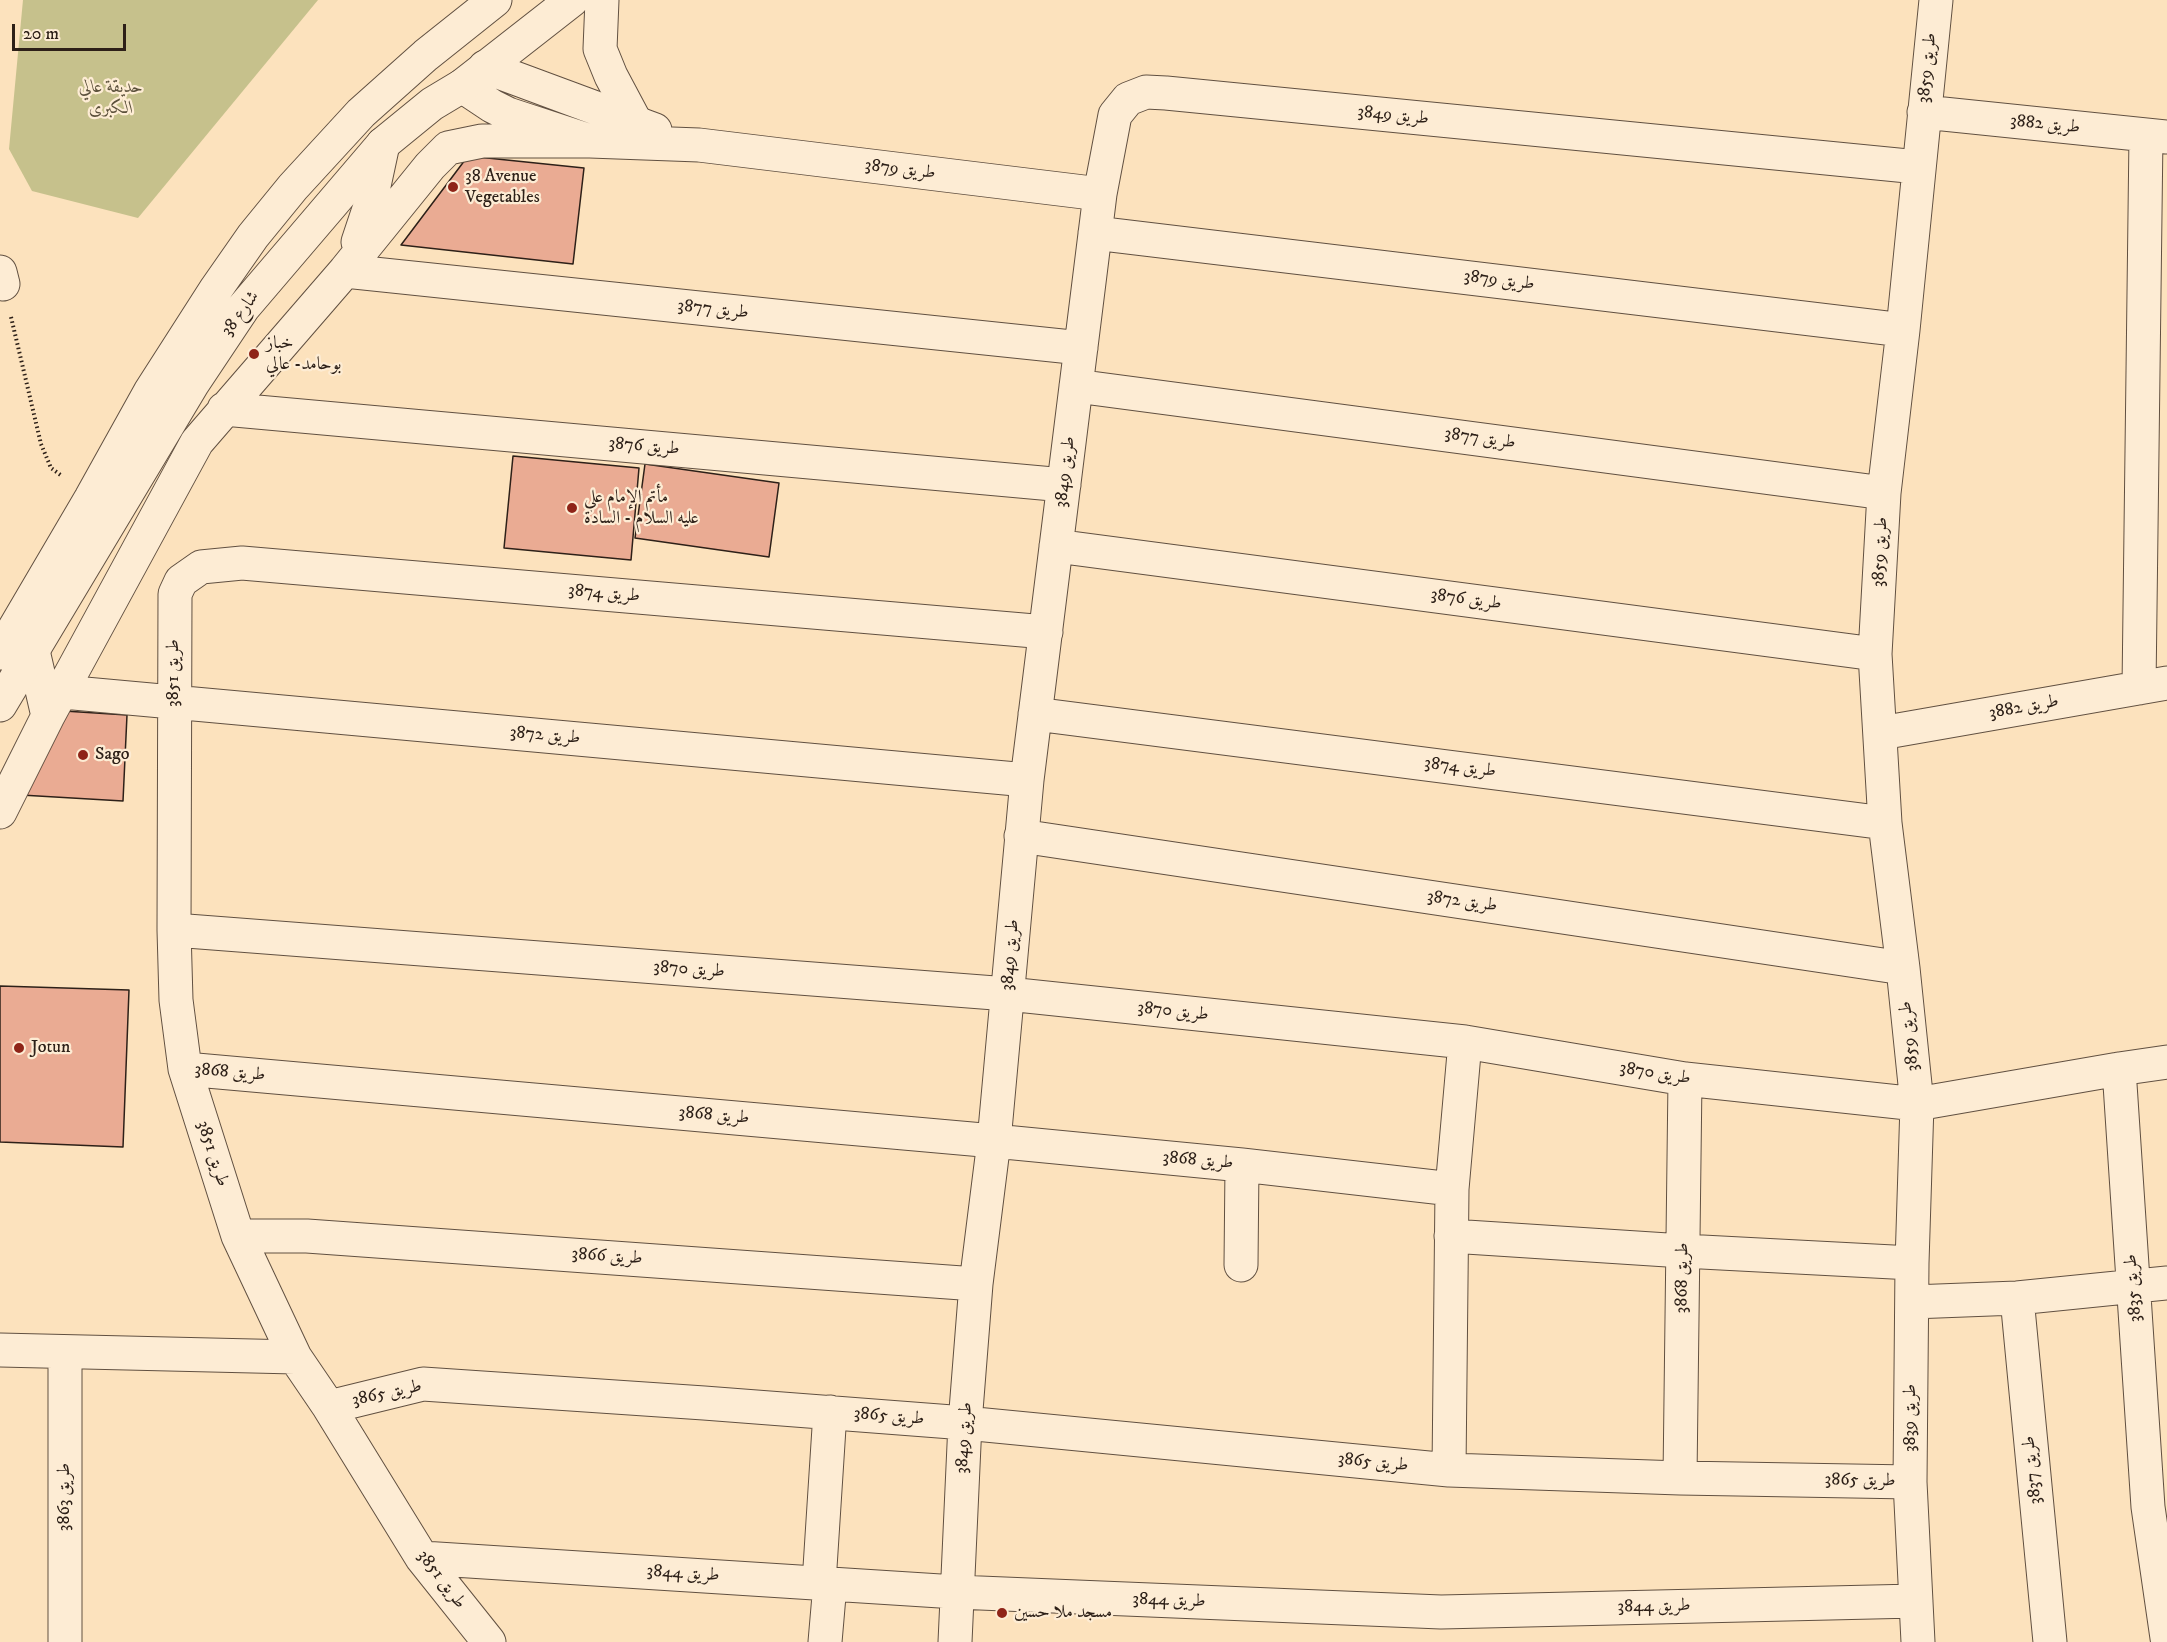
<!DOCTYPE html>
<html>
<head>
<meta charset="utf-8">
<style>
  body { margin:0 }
  #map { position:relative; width:2167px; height:1642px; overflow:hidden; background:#fce2bd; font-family:"IM FELL DW Pica",serif }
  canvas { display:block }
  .scale { position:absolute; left:12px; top:24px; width:114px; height:27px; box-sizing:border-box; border:3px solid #2d2018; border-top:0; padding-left:8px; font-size:18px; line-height:21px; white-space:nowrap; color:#2d2018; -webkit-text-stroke:4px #fdecd4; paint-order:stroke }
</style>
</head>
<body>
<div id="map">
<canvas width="2167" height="1642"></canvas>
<div class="scale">20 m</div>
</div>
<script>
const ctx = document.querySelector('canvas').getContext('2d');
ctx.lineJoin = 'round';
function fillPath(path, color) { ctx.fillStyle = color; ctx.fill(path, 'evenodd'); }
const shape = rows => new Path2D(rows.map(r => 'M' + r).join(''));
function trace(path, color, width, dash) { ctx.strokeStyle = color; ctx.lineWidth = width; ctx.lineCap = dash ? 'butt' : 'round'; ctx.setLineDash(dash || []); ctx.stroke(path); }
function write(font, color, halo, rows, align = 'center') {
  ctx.font = font + ' "IM FELL DW Pica",Amiri,serif'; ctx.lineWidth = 4.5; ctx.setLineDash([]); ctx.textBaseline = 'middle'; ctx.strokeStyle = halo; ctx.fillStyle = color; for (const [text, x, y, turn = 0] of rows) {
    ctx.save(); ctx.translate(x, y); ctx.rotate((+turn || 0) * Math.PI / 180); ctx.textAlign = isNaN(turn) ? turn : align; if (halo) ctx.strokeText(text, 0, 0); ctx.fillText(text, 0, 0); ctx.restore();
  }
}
fillPath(shape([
  [23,0,318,0,138,218,32,191,9,149]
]), '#c6c18c');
const building = shape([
  [468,156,584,168,573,264,401,245,468,156],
  [513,456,639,468,631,560,504,548,513,456],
  [645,464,779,483,769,557,635,538,645,464],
  [64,711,127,715,123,801,21,795,64,711],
  [0,986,129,990,123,1147,0,1142,0,986]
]);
fillPath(building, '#eaab93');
trace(building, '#2d2018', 1.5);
const minor = shape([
  [485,67,655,130],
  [462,86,492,106,508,114,590,141,699,145,1100,194],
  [1924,112,2167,137],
  [1095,233,1903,330],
  [358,242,369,209,383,144],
  [345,271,1081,348],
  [0,272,3,284],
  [1076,386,1884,493],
  [224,409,1064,485],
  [1056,546,1875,654],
  [33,651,48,716],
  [2139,688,2146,135],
  [63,692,1027,780],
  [1035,714,1885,823],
  [1881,733,2167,683],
  [0,812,48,716,197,442,345,271,430,166,448,148,482,141,590,141],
  [1021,836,1903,968],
  [174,930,1008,994,1465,1042,1685,1079,1917,1104,2119,1069,2167,1062],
  [185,1069,994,1141,1242,1165,1452,1189],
  [2119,1069,2148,1507,2167,1638],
  [238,1236,307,1236,976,1284],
  [1451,1236,1683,1251,1912,1263],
  [1241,1265,1242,1165],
  [2017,1298,2050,1642],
  [1912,1302,2017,1298,2167,1283],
  [0,1350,295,1357],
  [329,1407,423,1384,704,1403,965,1423,1449,1470,1680,1478,1910,1482],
  [1449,1470,1452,1189,1465,1042],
  [1680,1478,1685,1079],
  [422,1558,956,1592,1441,1612,1916,1601],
  [819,1583,830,1412],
  [65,1642,65,1352],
  [489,1642,422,1558,329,1407,295,1357,238,1236,185,1069,176,1000,174,930,175,594,181,581,201,567,242,563,1046,632],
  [825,1642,830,1584],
  [955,1642,965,1423,976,1284,994,1141,1027,780,1100,194,1115,115,1128,99,1146,92,1166,93,1918,167],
  [1918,1642,1910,1482,1912,1263,1917,1104,1903,968,1885,823,1875,654,1884,493,1903,330,1936,0]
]);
const tertiary = shape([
  [602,0,600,49,611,76,636,123],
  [0,653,91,498,150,392,216,289,253,236,293,187,361,113,426,55,495,0],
  [0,705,193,383,243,308,383,144,432,104,462,86,572,0]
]);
trace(minor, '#615041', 35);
trace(tertiary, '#615041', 35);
trace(shape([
  [11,317,41,444,51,468,62,476]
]), '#2d2018', 4, [1.5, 3]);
trace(minor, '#fdecd4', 33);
trace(tertiary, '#fdecd4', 33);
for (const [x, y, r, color] of [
  [453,187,6,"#8f2418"],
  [254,354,6,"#8f2418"],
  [572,508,6,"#8f2418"],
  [83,755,6,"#8f2418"],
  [19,1048,6,"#8f2418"],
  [1002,1613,6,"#8f2418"]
]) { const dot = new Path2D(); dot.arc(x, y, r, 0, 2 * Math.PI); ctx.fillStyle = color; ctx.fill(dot); trace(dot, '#fdecd4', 2); }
write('18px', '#2d2018', '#fdecd4', [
  ["طريق 3859",1928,68,-84],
  ["طريق 3849",1393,116,6],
  ["طريق 3882",2045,125,6],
  ["طريق 3879",900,170,7],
  ["طريق 3879",1499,281,7],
  ["طريق 3877",713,310,6],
  ["شارع 38",241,314,-53],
  ["طريق 3877",1480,439,8],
  ["طريق 3876",644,447,5],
  ["طريق 3849",1066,472,-83],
  ["طريق 3859",1881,552,-87],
  ["طريق 3874",604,594,5],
  ["طريق 3876",1466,600,8],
  ["طريق 3851",174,673,-90],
  ["طريق 3882",2024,708,-10],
  ["طريق 3872",545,736,5],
  ["طريق 3874",1460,768,7],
  ["طريق 3872",1462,902,8],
  ["طريق 3849",1011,955,-85],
  ["طريق 3870",689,970,4],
  ["طريق 3870",1173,1012,6],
  ["طريق 3859",1910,1036,-96],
  ["طريق 3868",230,1073,5],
  ["طريق 3870",1655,1074,9],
  ["طريق 3868",714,1116,5],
  ["طريق 3851",212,1154,72],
  ["طريق 3868",1198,1161,5],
  ["طريق 3866",607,1257,4],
  ["طريق 3868",1683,1278,-89],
  ["طريق 3835",2134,1288,-94],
  ["طريق 3865",387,1394,-12],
  ["طريق 3865",889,1417,5],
  ["طريق 3839",1911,1418,-90],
  ["طريق 3849",965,1438,-86],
  ["طريق 3865",1373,1463,6],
  ["طريق 3837",2033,1470,-96],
  ["طريق 3865",1860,1481,1],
  ["طريق 3863",65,1497,-90],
  ["طريق 3844",683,1574,4],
  ["طريق 3851",441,1580,53],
  ["طريق 3844",1169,1601,2],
  ["طريق 3844",1654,1607,-1]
]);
write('italic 18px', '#5b503b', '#fdecd4', [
  ["حديقة عالي",111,88],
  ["الكبرى",111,109]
]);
write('18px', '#2d2018', '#fdecd4', [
  ["38 Avenue",465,177],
  ["Vegetables",465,198],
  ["خباز",266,344],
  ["بوحامد- عالي",266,365],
  ["مأتم الإمام علي",584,498],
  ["عليه السلام - السادة",584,519],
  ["Sago",95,755],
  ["Jotun",31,1048],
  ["مسجد ملا حسين",1014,1613]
], 'left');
</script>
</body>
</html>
